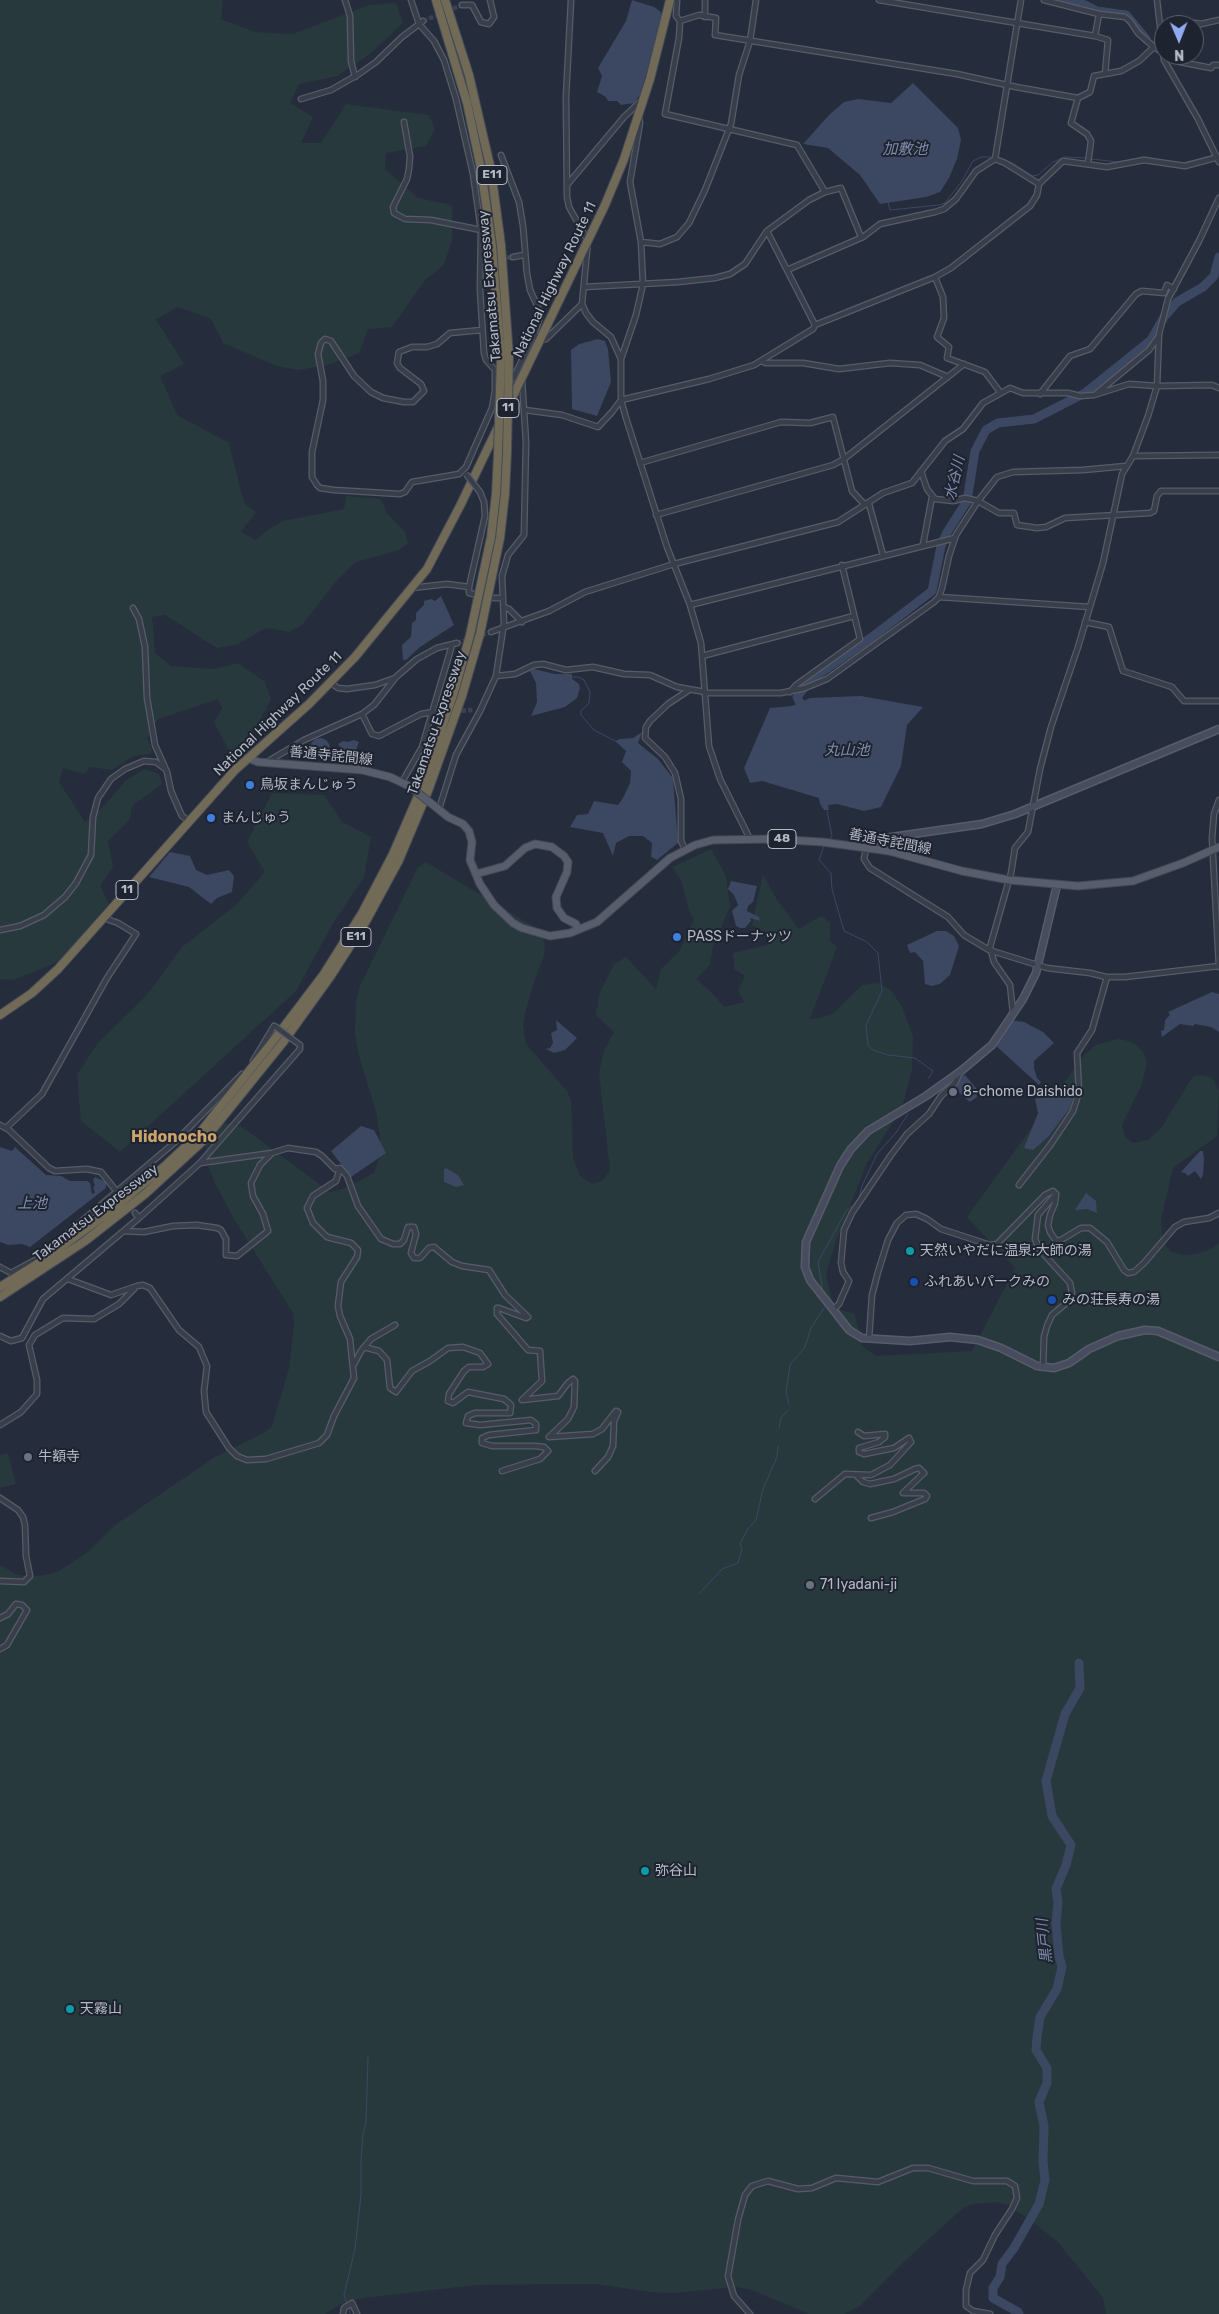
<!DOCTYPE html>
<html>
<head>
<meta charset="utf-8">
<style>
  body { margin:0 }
  #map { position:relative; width:1219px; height:2314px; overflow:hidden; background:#252c3b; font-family:Rubik,sans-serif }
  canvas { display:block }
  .north { position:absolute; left:1154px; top:15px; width:50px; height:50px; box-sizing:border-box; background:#1e2330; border:1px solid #5a5f6c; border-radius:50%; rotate:179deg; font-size:14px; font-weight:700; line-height:20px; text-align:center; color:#b5b9c6 }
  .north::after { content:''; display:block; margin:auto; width:18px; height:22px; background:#91a9ee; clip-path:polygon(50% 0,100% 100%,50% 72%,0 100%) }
</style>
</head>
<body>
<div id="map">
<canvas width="1219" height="2314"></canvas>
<div class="north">N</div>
</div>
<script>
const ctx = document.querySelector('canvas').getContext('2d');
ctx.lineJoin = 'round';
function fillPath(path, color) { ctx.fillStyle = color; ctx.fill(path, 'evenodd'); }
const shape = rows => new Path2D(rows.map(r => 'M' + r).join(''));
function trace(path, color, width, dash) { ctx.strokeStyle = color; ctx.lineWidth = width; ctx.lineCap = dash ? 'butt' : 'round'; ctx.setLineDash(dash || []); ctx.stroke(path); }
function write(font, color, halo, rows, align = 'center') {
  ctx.font = font + ' Rubik,"Noto Sans JP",sans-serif'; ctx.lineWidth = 4; ctx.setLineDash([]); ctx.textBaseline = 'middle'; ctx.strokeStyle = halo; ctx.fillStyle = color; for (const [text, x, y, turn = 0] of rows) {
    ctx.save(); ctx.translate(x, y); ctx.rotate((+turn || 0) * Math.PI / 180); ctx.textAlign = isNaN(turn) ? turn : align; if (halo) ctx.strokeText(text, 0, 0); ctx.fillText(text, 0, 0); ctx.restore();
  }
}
fillPath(shape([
  [0,0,223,0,221,19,255,32,293,34,369,5,396,3,403,23,370,54,337,76,299,84,290,103,313,117,301,143,321,143,346,104,429,115,435,129,426,146,386,153,385,169,418,198,452,205,452,241,443,266,425,280,392,327,368,329,359,353,328,365,298,370,277,366,223,343,211,319,178,307,159,318,155,318,184,364,160,376,177,415,229,443,244,503,256,512,241,532,256,540,269,529,283,521,344,509,346,496,381,499,387,513,405,532,408,543,399,550,356,562,338,579,302,625,289,632,266,628,236,645,217,648,165,615,152,617,155,653,171,666,214,669,238,663,265,682,271,699,249,741,230,753,214,722,222,708,218,699,158,719,147,738,152,750,150,754,134,756,112,770,90,767,85,774,63,768,59,782,85,822,105,805,126,780,145,769,159,774,162,784,132,806,130,819,108,841,113,867,100,886,109,904,60,961,14,980,0,979],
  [272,793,324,795,342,822,371,837,364,877,332,925,296,991,120,1152,81,1121,77,1075,97,1044,146,996,182,947,236,905,265,872,247,842],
  [711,849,726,876,730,907,713,946,710,965,696,979,711,992,724,1007,744,1002,738,990,745,976,734,969,733,953,768,945,765,933,752,925,763,874,777,900,799,929,821,916,830,922,830,941,837,947,810,1019,824,1017,835,1012,862,985,878,983,890,989,895,996,902,1007,913,1036,912,1070,902,1108,867,1163,835,1244,826,1274,832,1300,838,1309,855,1314,862,1346,876,1356,972,1351,1015,1268,967,1217,1085,1054,1096,1045,1117,1039,1125,1040,1135,1044,1143,1052,1147,1063,1142,1084,1122,1125,1125,1137,1133,1143,1148,1140,1161,1128,1192,1078,1197,1075,1207,1076,1213,1079,1219,1091,1217,1136,1173,1168,1161,1220,1163,1241,1171,1252,1185,1255,1200,1253,1213,1248,1219,1243,1219,2314,1106,2314,1103,2298,1057,2241,1031,2221,1008,2205,995,2202,973,2204,963,2208,908,2258,860,2306,844,2314,809,2314,752,2290,736,2287,673,2293,651,2292,595,2284,560,2284,475,2285,363,2298,341,2304,325,2314,0,2314,0,1565,16,1574,28,1577,45,1575,59,1571,88,1552,115,1525,215,1457,267,1431,272,1426,289,1368,294,1323,293,1313,234,1219,216,1185,209,1169,205,1140,219,1124,235,1124,249,1132,330,1192,345,1188,374,1173,380,1156,380,1135,376,1111,359,1056,355,1034,356,1001,360,986,418,867,426,862,536,928,542,936,545,945,544,956,535,979,525,1013,523,1026,526,1044,567,1091,571,1100,573,1158,580,1176,592,1184,603,1180,610,1170,609,1161,599,1072,604,1051,614,1032,596,1015,599,994,614,964,626,957,656,989,661,969,680,950,694,920,689,910,681,880,672,867],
  [8,1453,16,1484,0,1488,0,1455]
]), '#28393d');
fillPath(shape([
  [632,0,654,7,661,12,661,20,641,93,634,103,621,105,617,101,608,101,606,97,597,92,602,76,598,68,626,21],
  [913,83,958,128,961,140,957,159,949,178,940,192,926,197,880,204,860,175,828,148,803,144,829,115,844,102,858,99,891,103],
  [598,339,605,341,608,349,611,382,597,416,572,409,571,350,579,344],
  [441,596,454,625,420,647,406,660,403,660,402,645,411,637,412,623,416,620,416,613,424,605,424,601,431,599,435,601],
  [534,669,555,674,572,674,572,679,579,684,580,688,577,698,565,707,531,716,537,702,536,683,530,671],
  [861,696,923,707,907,725,901,766,881,807,864,811,837,804,828,805,829,810,824,810,820,804,819,798,762,781,750,783,744,768,770,708,792,706,810,698],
  [642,732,638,743,658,759,673,778,678,843,657,860,651,857,652,843,643,836,629,836,616,843,613,856,603,833,570,827,577,815,588,814,594,801,618,805,623,798,630,783,631,771,622,762,626,751,615,741,620,739,633,738],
  '310 748a10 10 0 1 1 20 0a10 10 0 1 1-20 0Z',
  [354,740,359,742,355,753,342,750,338,744,343,741,348,742],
  [170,852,190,856,196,870,207,875,229,870,234,876,232,892,217,898,211,904,189,887,149,877],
  [731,881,757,886,753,902,748,906,747,911,759,917,760,921,750,918,751,921,745,928,740,928,736,926,732,911,738,905,734,895,728,889],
  [937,931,946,931,954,936,959,946,950,975,940,984,932,986,925,984,923,961,915,952,910,953,907,945],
  [1212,992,1219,994,1219,1032,1211,1027,1195,1024,1193,1026,1180,1024,1162,1037,1161,1031,1164,1030,1165,1020,1170,1015,1168,1012],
  [556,1020,577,1038,565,1050,554,1053,546,1049,550,1048,553,1043,551,1033,557,1030],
  [1010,1020,1024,1022,1043,1032,1054,1043,1034,1061,1034,1068,1037,1078,1041,1082,1039,1085,995,1045],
  [965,1075,976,1088,977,1097,970,1102,956,1090,958,1078],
  [1067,1086,1074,1088,1074,1094,1070,1108,1048,1137,1033,1150,1024,1148,1038,1113,1035,1099,1056,1087],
  [361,1126,374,1130,386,1153,351,1177,331,1151],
  [0,1147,12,1151,15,1147,46,1175,61,1176,70,1181,87,1181,90,1183,92,1194,95,1193,93,1187,95,1186,93,1180,95,1177,106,1182,106,1188,30,1247,22,1244,8,1245,0,1242],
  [1200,1151,1203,1151,1204,1160,1203,1174,1201,1179,1195,1171,1188,1176,1185,1173,1181,1172],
  [446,1168,458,1175,464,1185,456,1187,444,1182,444,1170],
  [1086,1193,1096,1201,1097,1213,1087,1209,1075,1210]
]), '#3c4762');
trace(shape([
  [999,158,1015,164,1032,176,1038,175,1053,162,1065,157,1087,158],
  [1091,159,1117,162,1146,157,1170,162],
  [1177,163,1183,163,1214,155],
  [888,202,890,210,939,205,945,203,962,181,973,161,981,157,993,157],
  [572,677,579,677,584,680,590,692,589,703,581,711,581,715,594,730,615,741],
  [827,811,832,836,830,839],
  [824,846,819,860,831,873,832,889,844,931,867,942,878,953,882,991,866,1025,868,1045,873,1050,888,1055,915,1058,933,1071,928,1079],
  [859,1198,862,1186,877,1154,895,1134,908,1114],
  [823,1292,818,1262,846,1211,857,1202],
  [789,1404,786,1392,790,1365,805,1347,811,1328,824,1308],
  [779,1428,781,1418,788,1410],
  [699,1594,722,1569,738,1563,742,1549,740,1544,748,1529,756,1520,763,1489,777,1457,778,1446],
  [347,2304,344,2295,355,2249,361,2195,361,2161,363,2135,366,2122,368,2057],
  [349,2307,350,2314]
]), '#3c4762', 1);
trace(shape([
  [1063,0,1085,5,1097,11,1126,15,1146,39],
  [804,711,797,697,810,680,872,637,932,591,941,546,946,534,967,501,975,451,986,430,998,423,1034,419,1085,393,1151,340,1164,317,1177,302,1203,287,1214,276,1219,257],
  [1019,2314,1018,2312,993,2298,993,2288,1000,2277,1002,2264,1014,2248,1039,2204,1045,2180,1043,2162,1044,2126,1039,2102,1047,2083,1047,2068,1036,2050,1037,2037,1040,2017,1057,1989,1062,1967,1059,1956,1056,1924,1058,1902,1056,1889,1066,1865,1071,1845,1052,1816,1046,1781,1065,1714,1080,1688,1079,1663]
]), '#3c4762', 9);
trace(shape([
  [423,21,462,5],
  [487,260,513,257],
  [457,643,491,632],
  [455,711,473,710],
  [436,712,447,711]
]), '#3b4150', 4.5, [4.5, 2]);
const street = shape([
  [345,0,350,16,351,61,355,77],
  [411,0,419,24,434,41,444,60,456,99,473,174,481,230,480,290,484,353,486,360,495,370,495,391,492,408,466,467,459,474,412,482,405,492,400,494,334,490,320,488,317,485,312,477,312,452,323,400,323,381,318,354,321,343,325,339,331,341,354,376,371,392,383,398,404,402,413,402,424,391,421,384,400,368,397,363,399,352,412,347,427,347,437,344,450,333,482,330],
  [571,0,566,97,567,197,569,207,588,241,582,304,586,313,593,322,611,337,621,359,621,400,626,418,667,547,690,605,701,643,709,746,720,779,750,839],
  [677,0,676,16,680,21,679,38,665,114,797,145,825,192],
  [879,0,1095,36,1108,40,1105,74],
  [1044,0,1099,14,1095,36],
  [1157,0,1164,60,1198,119,1219,162],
  [462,5,472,5,481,22,489,24,494,17,490,0],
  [1099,14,1125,17,1130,21,1138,33,1154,47],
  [705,17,705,0],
  [680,21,699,15,716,18,715,35,957,74,1016,87,1078,98,1090,92,1094,76,1121,71,1139,61,1154,47,1164,53],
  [1185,25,1187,22,1201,24,1219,20],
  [1167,55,1180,62,1211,68,1213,65,1219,65],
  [1078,98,1071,123,1087,134,1091,141,1088,163],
  [301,99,331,90,359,74,376,62,402,37,423,21],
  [404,122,410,156,409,169,407,179,393,207,394,213,405,219,431,220,481,230],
  [501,155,519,202,523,226,527,274,530,290,541,314,534,335,541,340,546,339,582,304],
  [995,159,1005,163,1039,184],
  [567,185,624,117,643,99],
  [767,231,815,325],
  [641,242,660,244,677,237,689,223,705,190,731,124,739,75,750,41,756,0],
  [513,257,524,255],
  [787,270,863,237,880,224,935,212,944,209,956,199,976,171,995,159,1021,0],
  [935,277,943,297,944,318,937,337,949,347,947,358,985,372,1000,392],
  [584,287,678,282,715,278,730,274,745,264,767,231,809,200,825,192,841,188,861,237],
  [621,359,636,315,643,284,641,242,630,182,640,123,639,118],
  [761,361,766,363,803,363,839,369,890,363,920,365,948,377],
  [498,388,513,379,534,335],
  [1097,393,1149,350,1159,336],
  [1040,394,1070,356,1090,349,1136,294,1142,291,1164,293,1167,285,1174,289],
  [525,410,562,415,598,427,612,412,621,400,709,379,754,365,813,329,815,325,935,277,951,268,1030,206,1037,195,1039,184,1063,161,1107,167,1144,160,1185,166,1219,157],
  [1133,456,1219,455],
  [640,463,781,422,810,423,833,417,852,491,865,505],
  [921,471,927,489,935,499,953,501,965,498,978,501,999,513,1014,513,1017,525,1037,528,1046,527,1065,518,1150,513,1154,511,1157,496,1161,491,1219,491],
  [869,504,883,555],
  [656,515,833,465,844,459,964,364],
  [923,545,932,497],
  [412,588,447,584,469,587],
  [473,594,469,593,469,587,485,516,484,502,480,492],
  [939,597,1090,607],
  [494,598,503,598],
  [690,605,955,538],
  [504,607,509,609,522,622],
  [133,608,139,619,145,647,147,698,155,745,167,772,171,791,182,816,189,821],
  [1085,622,1109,627,1123,671,1172,687,1184,701,1219,701],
  [491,632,549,611,585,592,674,564,838,522,883,493,912,483,945,441,963,429,983,403,1010,388,1023,393,1068,393,1080,396,1094,395,1129,384,1157,386,1212,385,1219,388],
  [702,656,854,616],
  [496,676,515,674,534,665,543,664,566,670,593,667,624,674,650,675,677,687,705,692],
  [331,683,338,688,347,689,375,685,395,678],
  [790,692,796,685,860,639,842,565],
  [705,693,781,693,805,688,827,679,934,602,939,597,942,588,949,556,956,535,978,501,997,477,1013,472,1083,470,1126,466],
  [362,714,372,734,379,736,421,714,434,712],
  [267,762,304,740,362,714,374,705,396,677,417,659,437,648,457,643],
  [402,782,422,747,452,645],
  [1219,800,1214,814,1212,838,1219,967],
  [439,809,456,755,480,711,496,676,504,623,502,576,508,555,524,535,526,442,522,380],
  [685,849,681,841,681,799,675,773,665,757,645,738,646,727,650,721,668,704,689,690],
  [866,849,864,859,870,868,948,917,964,935,989,950,1047,968,1090,973,1106,977,1125,977,1219,966],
  [0,930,20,926,44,915,65,897,76,883,91,855,93,817,98,798,111,779,125,769,144,761,156,762,164,768],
  [1013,1013,1010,985,994,962,990,947,1011,873,1015,848,1028,832,1040,769,1051,727,1078,647,1103,563,1122,474,1133,456,1148,416,1157,386,1159,334,1168,299,1199,241,1219,198],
  [253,1061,274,1026,276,1027],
  [0,1125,9,1130,49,1168,55,1171,87,1169,101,1172,122,1198],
  [6,1128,42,1094,107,978,136,934,118,923,104,918],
  [200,1163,272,1153,288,1148,316,1152,322,1156,335,1169,340,1168,347,1176,358,1206,381,1239,393,1244,400,1244,404,1240,408,1227,414,1227,416,1234,411,1253,414,1258,420,1258,429,1248,434,1247,452,1262,462,1266,489,1270,505,1295,528,1317,526,1318,499,1308,497,1308,497,1314,528,1350,540,1351,542,1381,522,1400,558,1396,568,1383,573,1379,575,1381,574,1407,568,1419,549,1437,593,1434,602,1429,616,1411,618,1412,614,1421,613,1446,608,1457,595,1471],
  [1019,1185,1051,1144,1073,1111,1079,1092,1077,1053,1092,1030,1107,977],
  [1056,1194,1055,1203,1050,1215,1048,1225,1050,1232,1056,1241,1061,1240,1081,1228,1090,1228,1107,1242,1124,1270,1128,1273,1134,1272,1144,1263,1175,1227,1184,1222,1209,1218,1219,1213],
  [135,1213,139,1218,200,1163,300,1049,300,1045],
  [124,1231,144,1232,173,1226,197,1225,217,1228,221,1230,226,1239,226,1255,237,1256,268,1231,263,1214,253,1196,251,1183,260,1165,271,1154],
  [0,1267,11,1273,37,1259,174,1143,242,1074],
  [68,1279,111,1295,137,1286,143,1285,150,1288,179,1330,199,1347,207,1366,204,1391,206,1412,229,1448,237,1456,247,1460,266,1459,319,1443,327,1435,334,1416,354,1378,350,1339,340,1316,338,1306,341,1282,357,1257,358,1250,351,1243,327,1237,313,1223,307,1208,313,1196,336,1181,340,1168],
  [833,1310,839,1304,849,1281,843,1272,841,1263,844,1230,852,1213,891,1155,907,1134,929,1114,941,1096,955,1083,960,1072],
  [0,1336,11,1341,22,1338,43,1299,139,1218],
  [869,1339,872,1295,878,1272,888,1240,897,1223,906,1215,916,1214,927,1219,941,1229,990,1245,997,1244,1045,1195,1053,1191,1056,1194],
  [364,1347,379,1351,387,1360,390,1388,396,1392,412,1371,430,1361,448,1348,463,1347,480,1353,488,1364,483,1367,469,1367,464,1371,449,1394,448,1401,453,1403,468,1392,504,1399,511,1405,510,1413,475,1413,468,1416,466,1423,480,1425,531,1420,536,1424,536,1430,489,1435,482,1438,482,1443,492,1446,535,1446,544,1447,548,1451,540,1459,502,1471],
  [354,1364,361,1351,371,1339,395,1325],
  [1043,1367,1044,1337,1047,1326,1052,1315,1070,1300,1072,1293,1070,1283,1040,1250,1035,1239,1038,1215,1056,1194],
  [0,1425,21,1412,37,1394,37,1380,29,1345,35,1335,63,1318,94,1319,119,1304,134,1289],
  [857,1476,863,1482,870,1484,894,1479,915,1469,919,1468,924,1473,903,1493,924,1493,927,1496,925,1499,893,1512,871,1518],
  [0,1498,18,1510,23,1517,25,1525,26,1556,30,1576,24,1582,0,1581],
  [815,1499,845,1474,871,1475,890,1465,911,1442,909,1438,894,1448,864,1454,859,1452,859,1448,879,1442,885,1437,885,1434,864,1436,858,1432],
  [0,1618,8,1614,16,1604,22,1605,27,1610,7,1645,0,1649],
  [343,2314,344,2308,352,2303,357,2314],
  [750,2314,734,2296,728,2276,738,2220,745,2195,752,2186,768,2181,798,2189,812,2188,836,2178,878,2182,913,2168,928,2168,973,2181,1007,2181,1015,2186,1017,2198,1012,2209,995,2235,983,2260,970,2273,966,2290,966,2306,973,2311,990,2314]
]);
const secondary = shape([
  [866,849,878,839,982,824,1015,814,1219,729],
  [1057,885,1036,973,1023,999,992,1045,961,1071,926,1096,868,1131,851,1149,840,1166,806,1242,805,1267,810,1280,849,1330,862,1338,910,1341,950,1337,978,1340,1001,1348,1037,1366,1054,1368,1069,1363,1089,1349,1118,1336,1145,1330,1158,1331,1219,1357]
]);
const primary = shape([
  [248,758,258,762,362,770,390,777,409,786],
  [437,808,448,817,463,824,469,831,472,842,470,860,480,884,494,905,513,923,522,928,550,936,570,933,597,922,670,858,695,845,713,840,773,839,822,842,889,851,962,871,1009,880,1078,886,1133,881,1183,863,1219,847],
  [476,874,505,866,525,848,535,844,552,847,564,856,568,862,567,872,556,897,557,908,564,918,576,924,578,930]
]);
const highway = shape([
  [436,0,467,103,481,169,492,246,501,356],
  [445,0,469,75,491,170,501,245,509,356],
  [0,1015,32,993,58,969,235,770,309,704,355,657,427,569,460,506,605,205,624,159,650,79,670,0],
  [0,1287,45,1259,112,1210,166,1165,198,1135,277,1036,324,974,361,915,393,854,422,787,454,692,470,635,491,537,496,494,498,454],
  [0,1297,85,1241,145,1194,205,1139,284,1041,330,977,366,921,399,860,428,791,462,696,480,634,500,538,505,494,507,453]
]);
trace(street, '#575c69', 7);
trace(secondary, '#575c69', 9);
trace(primary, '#424754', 9);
trace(highway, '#444956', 10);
trace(street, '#393e4b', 4.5);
trace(secondary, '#474d5e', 6);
trace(primary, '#575d6b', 7);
trace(highway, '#706a57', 8);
const streetBridge = shape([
  [466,474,480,492],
  [276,1027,300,1045]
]);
const primaryBridge = shape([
  [409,786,437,808]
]);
const highwayBridge = shape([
  [507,453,509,356],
  [498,454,501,356]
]);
trace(streetBridge, '#575c69', 7, []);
trace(primaryBridge, '#424754', 9, []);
trace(highwayBridge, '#444956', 10, []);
trace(streetBridge, '#393e4b', 4.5);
trace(primaryBridge, '#575d6b', 7);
trace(highwayBridge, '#706a57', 8);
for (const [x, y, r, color] of [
  [250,785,5,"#3f7fe0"],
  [211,818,5,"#3f7fe0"],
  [677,937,5,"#3f7fe0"],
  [953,1092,5,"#6b7280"],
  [910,1251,5,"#0f9aa8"],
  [914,1282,5,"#1a4fb4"],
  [1052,1300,5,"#1a4fb4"],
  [28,1457,5,"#6b7280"],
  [810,1585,5,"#6b7280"],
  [645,1871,5,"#0f9aa8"],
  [70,2009,5,"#0f9aa8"]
]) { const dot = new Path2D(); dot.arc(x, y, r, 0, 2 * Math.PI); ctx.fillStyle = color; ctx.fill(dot); trace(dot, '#1e2330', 2); }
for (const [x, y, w] of [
  [492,175,30],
  [508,408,22],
  [782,839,28],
  [127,890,22],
  [356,937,30]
]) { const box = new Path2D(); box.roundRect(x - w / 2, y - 9.5, w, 19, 4); ctx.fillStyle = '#1e2330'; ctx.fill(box); trace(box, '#b5b9c6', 1); }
write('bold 12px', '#b5b9c6', null, [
  ["E11",492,175],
  ["11",508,408],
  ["48",782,839],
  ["11",127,890],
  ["E11",356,937]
]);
write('14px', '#b5b9c6', '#1e2330', [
  ["National Highway Route 11",555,280,-64],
  ["Takamatsu Expressway",490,286,-95],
  ["National Highway Route 11",278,714,-44],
  ["Takamatsu Expressway",437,723,-71],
  ["善通寺詫間線",331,756,6],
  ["善通寺詫間線",890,842,11],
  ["Takamatsu Expressway",96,1213,-37]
]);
write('14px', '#b5b9c6', '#1e2330', [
  ["鳥坂まんじゅう",260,785],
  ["まんじゅう",221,818],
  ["PASSドーナッツ",687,937],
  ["8-chome Daishido",963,1092],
  ["天然いやだに温泉;大師の湯",920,1251],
  ["ふれあいパークみの",924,1282],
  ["みの荘長寿の湯",1062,1300],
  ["牛額寺",38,1457],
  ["71 Iyadani-ji",820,1585],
  ["弥谷山",655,1871],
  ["天霧山",80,2009]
], 'left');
write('italic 15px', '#7f8cab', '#1e2330', [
  ["加敷池",905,150],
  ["水谷川",955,478,-77],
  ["丸山池",847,751],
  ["上池",32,1204],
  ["黒戸川",1045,1941,-96]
]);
write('bold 16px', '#cba26b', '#1e2330', [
  ["Hidonocho",174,1137]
]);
</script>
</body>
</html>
